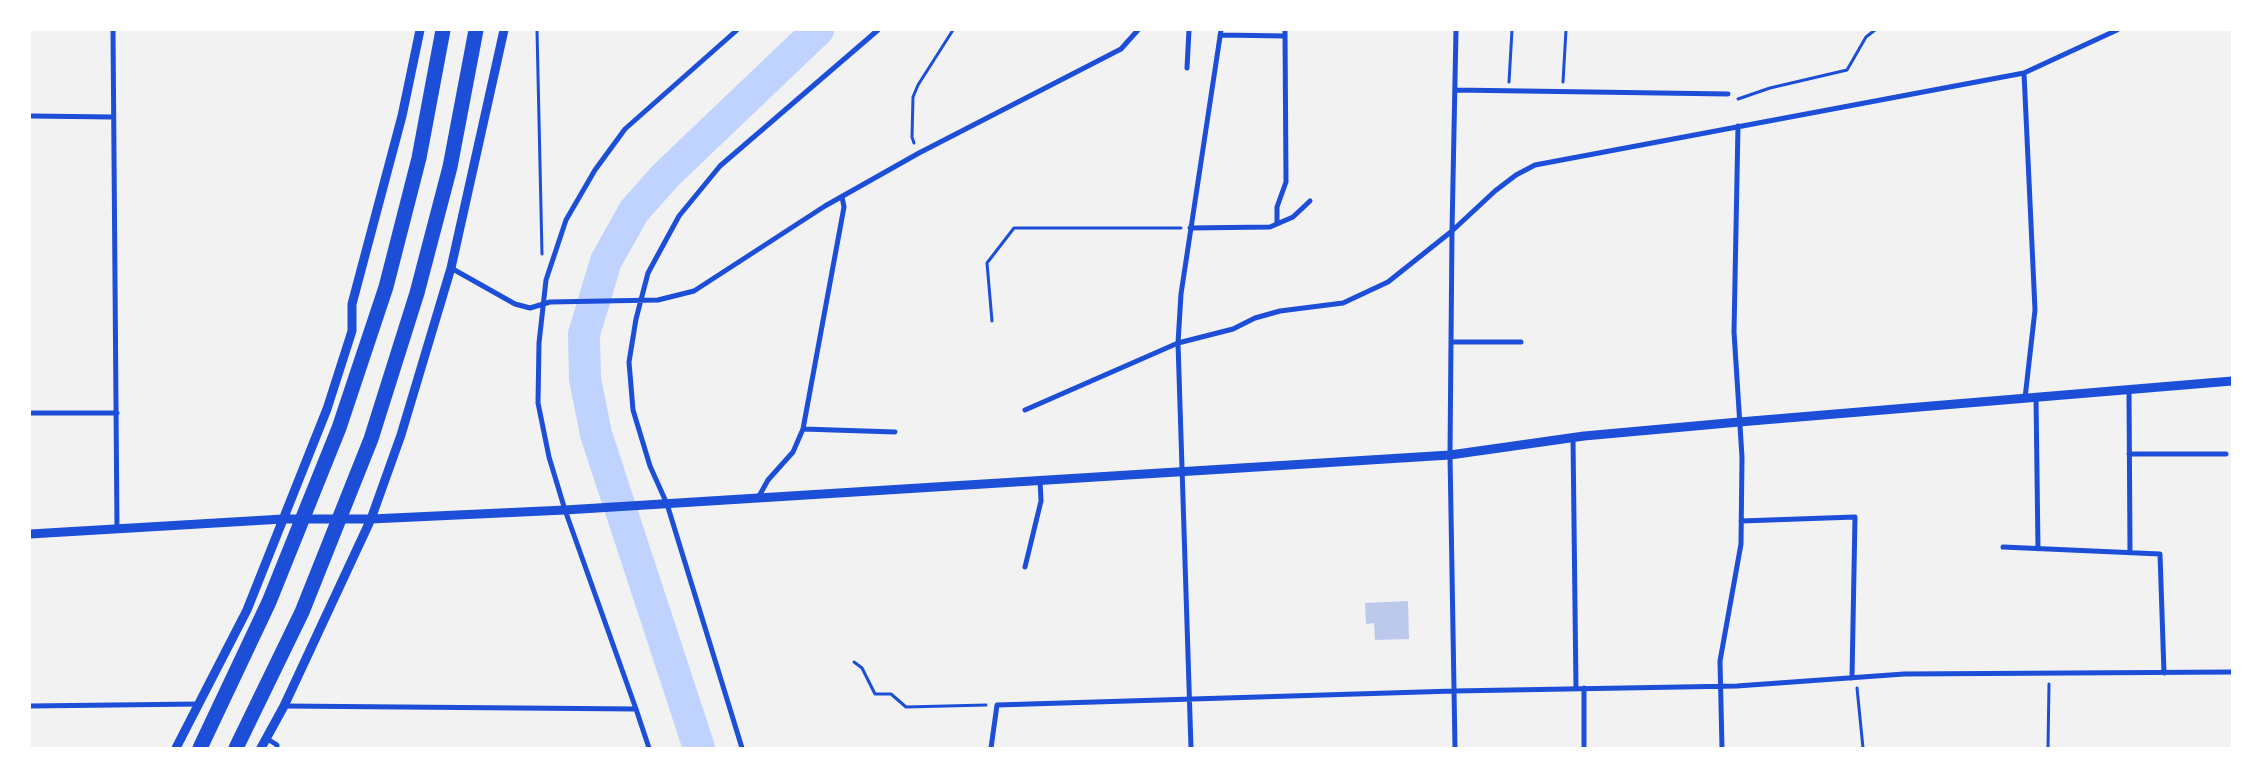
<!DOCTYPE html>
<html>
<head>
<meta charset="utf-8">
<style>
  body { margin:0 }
  #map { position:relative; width:2262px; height:778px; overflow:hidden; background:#f2f2f2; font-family:"Titillium Web",sans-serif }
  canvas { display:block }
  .frame { position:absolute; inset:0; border:31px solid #fff; pointer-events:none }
</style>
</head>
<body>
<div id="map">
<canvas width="2262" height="778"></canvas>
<div class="frame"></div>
</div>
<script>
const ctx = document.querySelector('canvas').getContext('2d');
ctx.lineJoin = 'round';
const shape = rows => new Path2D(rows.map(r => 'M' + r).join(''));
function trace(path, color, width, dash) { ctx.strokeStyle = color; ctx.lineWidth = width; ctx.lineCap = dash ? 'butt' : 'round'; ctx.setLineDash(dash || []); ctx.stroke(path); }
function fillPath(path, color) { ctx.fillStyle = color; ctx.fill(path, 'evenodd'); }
trace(shape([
  [699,748,596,434,585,379,584,334,606,261,634,211,666,175,818,30]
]), '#bfd3fe', 32);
fillPath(shape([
  [1408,601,1409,639,1375,640,1374,623,1366,624,1365,603]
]), '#bdc9ec');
trace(shape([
  [537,30,542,254],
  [1509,82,1512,30],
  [1563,82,1566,30],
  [1738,99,1770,88,1847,70,1866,37,1875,30],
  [914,143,912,137,913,97,918,85,953,30],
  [992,321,987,263,1014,228,1181,228],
  [854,662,862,668,875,694,891,694,906,707,986,705],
  [1857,688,1863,748],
  [2048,748,2049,684]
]), '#1d4ed8', 3);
trace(shape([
  [113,30,117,529],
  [1220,35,1285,36],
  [1187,68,1189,30],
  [2024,73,2035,310,2025,398],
  [1455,90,1728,94],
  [30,116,113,117],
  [1277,222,1277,207,1286,182,1285,30],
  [1190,228,1270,227,1293,217,1310,201],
  [451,268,515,304,530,308,550,302,658,300,694,291,825,206,919,153,1121,49,1138,30],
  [1451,342,1521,342],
  [2129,390,2130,553],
  [2036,397,2038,549],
  [1025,410,1178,343,1233,329,1255,318,1280,311,1343,303,1388,282,1452,231,1495,191,1516,175,1535,165,2024,73,2117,30],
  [30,413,117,413],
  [803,429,895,432],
  [1573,438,1576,689],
  [2129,454,2226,454],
  [758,498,768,480,793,452,803,429,844,207,842,197],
  [1741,521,1855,517,1852,678],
  [2003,547,2160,554,2164,673],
  [1025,567,1041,501,1040,480],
  [30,706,199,704],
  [284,706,636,709,649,748],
  [636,709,565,510,549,457,538,403,539,343,546,280,566,220,595,170,625,129,737,30],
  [266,738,277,745,277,748],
  [742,748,667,504,650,466,633,410,629,362,636,319,648,273,679,216,720,166,878,30],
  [991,748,997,705,1454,691,1737,686,1904,674,2232,672],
  [1191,748,1178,343,1181,294,1221,30],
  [1455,748,1450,455,1452,231,1456,30],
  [1584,748,1584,688],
  [1722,748,1720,661,1741,544,1742,457,1734,332,1738,126]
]), '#1d4ed8', 5);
trace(shape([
  [30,534,283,519,371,519,565,510,1450,455,1584,436,1739,422,2232,381],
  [176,748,247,610,327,409,352,331,352,304,402,116,420,30],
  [261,748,284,706,371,519,401,435,451,268,504,30]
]), '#1d4ed8', 9);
trace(shape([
  [200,748,269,602,339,428,386,287,419,158,443,30],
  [236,748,302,612,371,439,417,293,450,167,476,30]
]), '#1d4ed8', 15);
</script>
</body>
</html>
